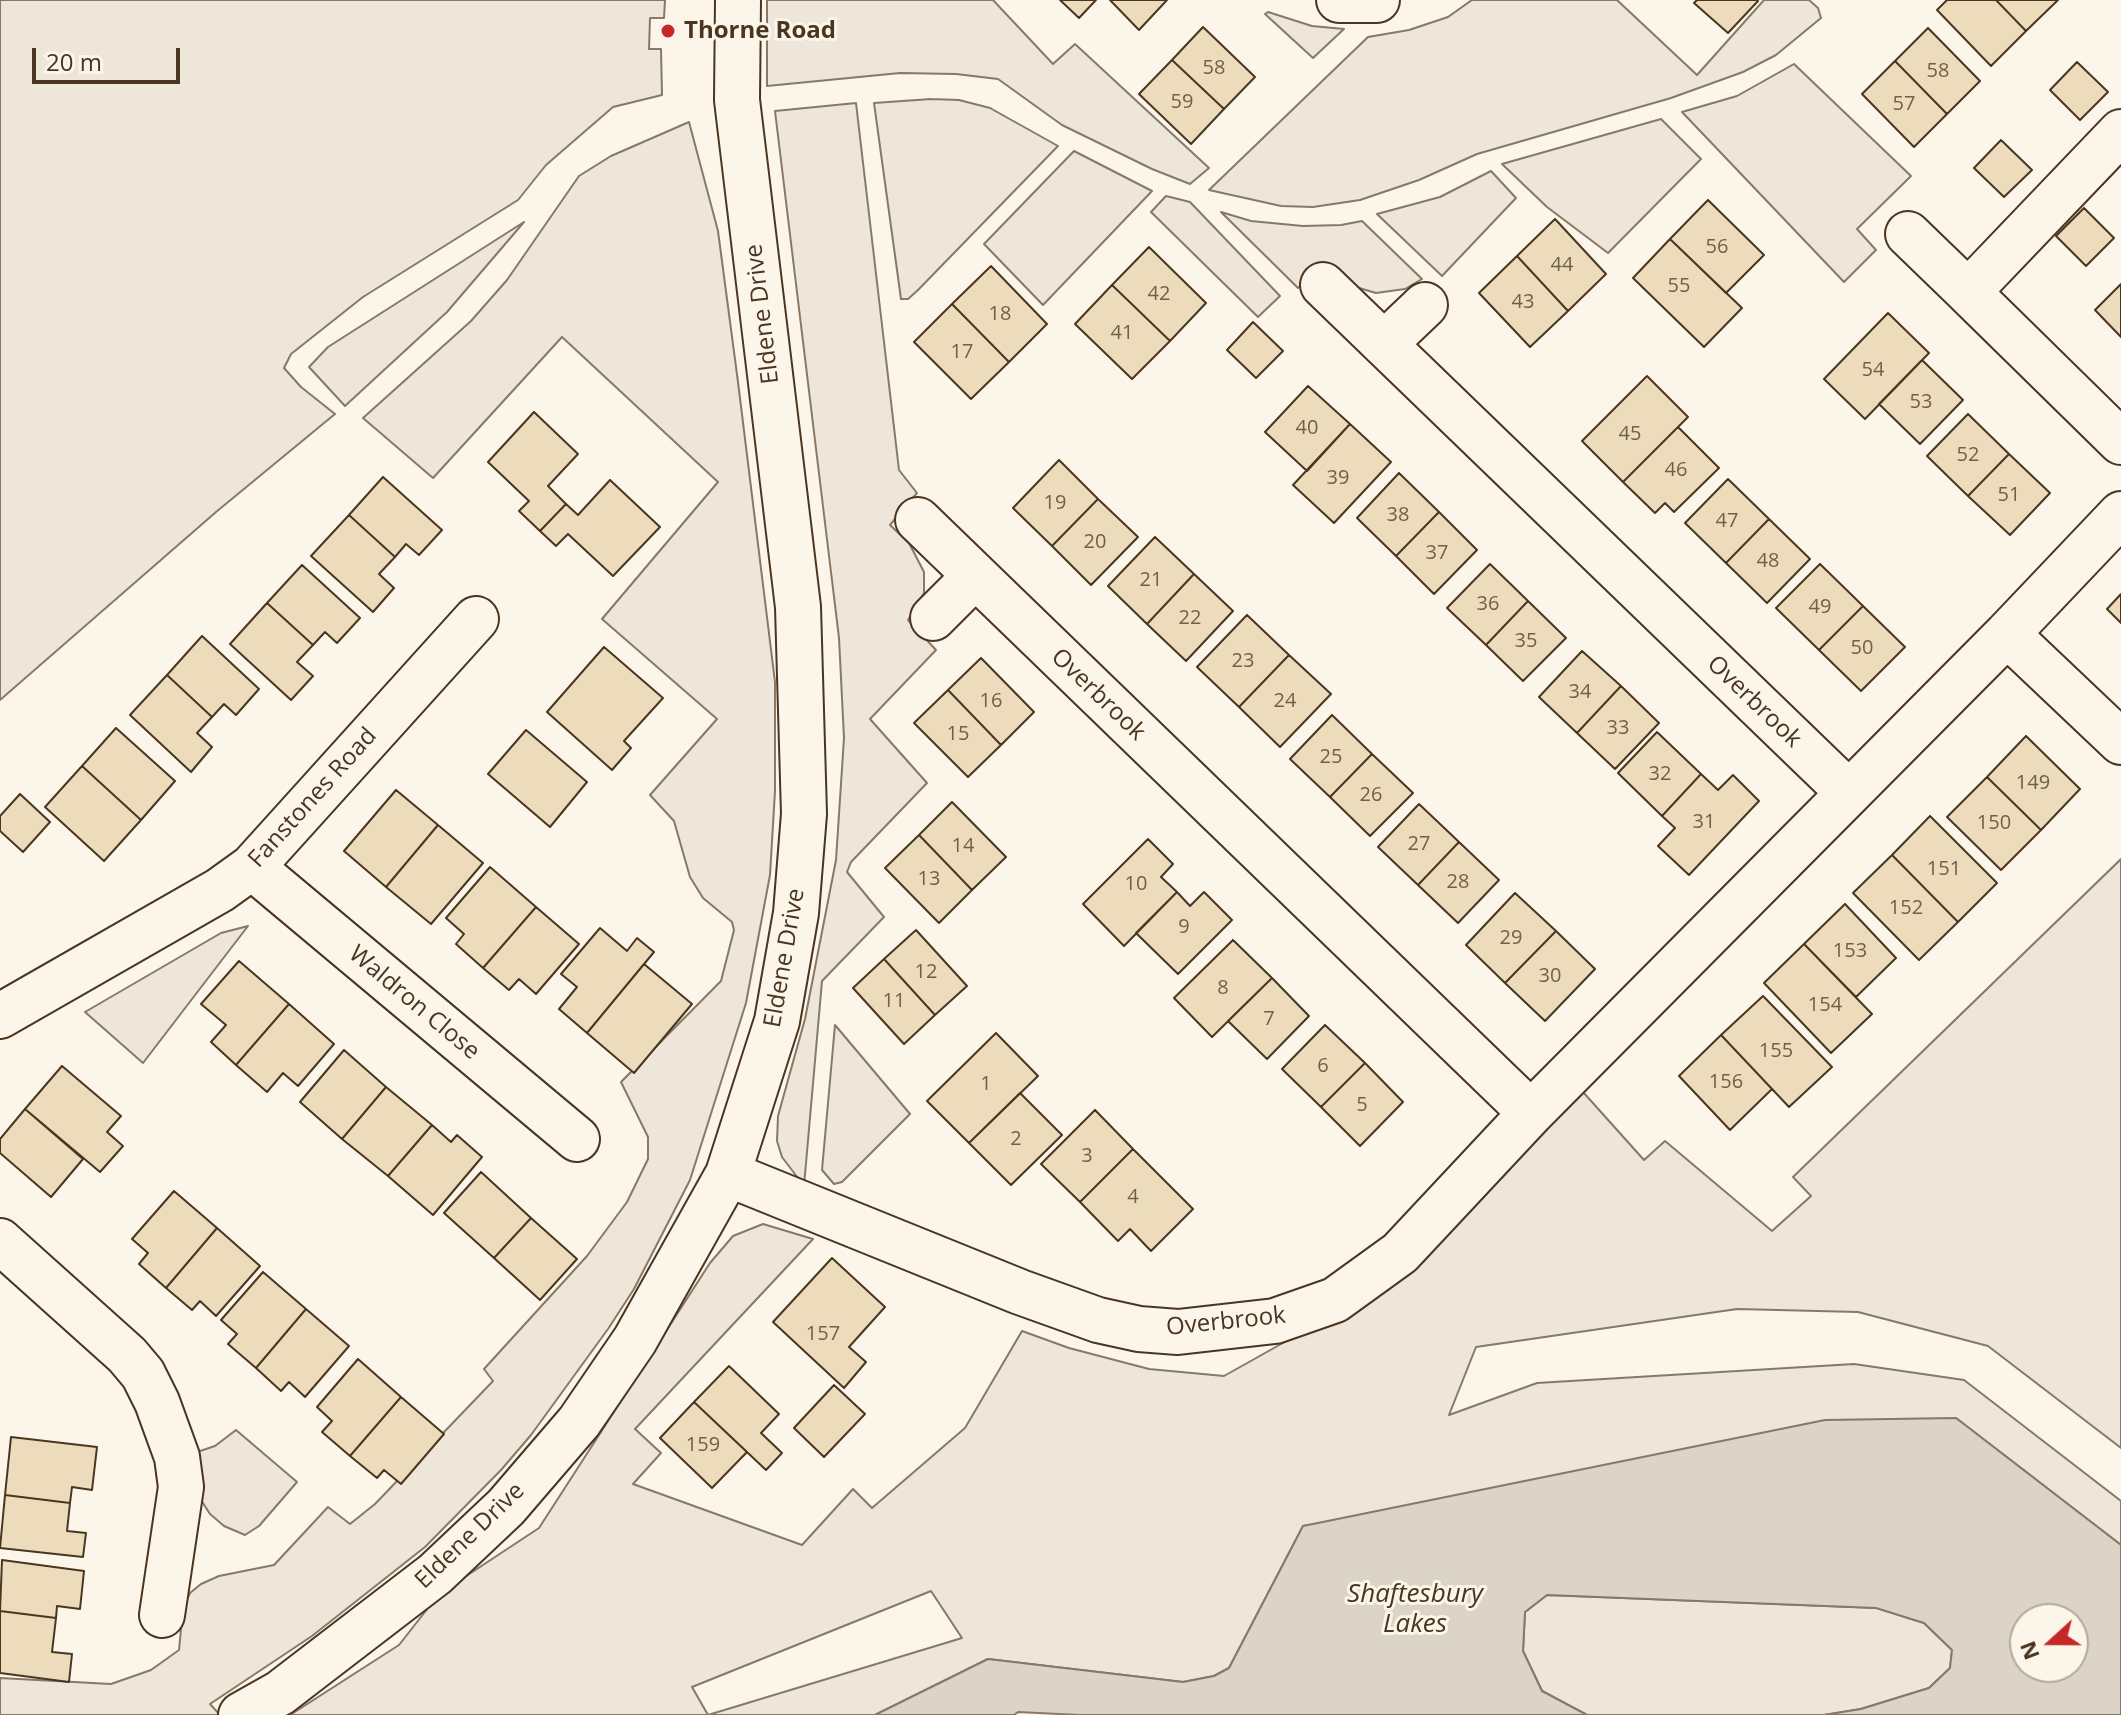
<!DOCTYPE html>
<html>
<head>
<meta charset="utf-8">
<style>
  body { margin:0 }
  #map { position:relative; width:2121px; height:1715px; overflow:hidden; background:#fbf6e9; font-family:"Open Sans",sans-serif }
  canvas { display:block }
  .north { position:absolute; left:2009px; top:1603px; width:80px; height:80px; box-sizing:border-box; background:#fbf6e9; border:2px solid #b4a999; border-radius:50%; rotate:249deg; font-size:22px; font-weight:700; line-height:32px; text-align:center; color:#4a3520 }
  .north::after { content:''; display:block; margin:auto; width:28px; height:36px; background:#c62828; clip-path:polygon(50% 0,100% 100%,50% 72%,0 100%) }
  .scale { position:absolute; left:32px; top:48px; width:148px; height:36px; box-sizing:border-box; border:4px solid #4a3520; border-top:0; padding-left:10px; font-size:24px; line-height:28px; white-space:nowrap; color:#4a3520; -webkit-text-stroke:6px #fbf6e9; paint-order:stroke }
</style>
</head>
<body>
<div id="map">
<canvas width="2121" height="1715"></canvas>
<div class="north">N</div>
<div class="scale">20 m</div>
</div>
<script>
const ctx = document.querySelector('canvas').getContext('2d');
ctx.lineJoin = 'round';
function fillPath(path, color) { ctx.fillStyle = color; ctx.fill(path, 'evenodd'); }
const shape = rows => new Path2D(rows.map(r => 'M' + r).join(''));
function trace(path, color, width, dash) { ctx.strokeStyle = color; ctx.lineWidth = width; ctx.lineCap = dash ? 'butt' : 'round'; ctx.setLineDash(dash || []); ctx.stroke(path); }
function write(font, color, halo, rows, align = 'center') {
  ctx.font = font + ' "Open Sans",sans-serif'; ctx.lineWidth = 6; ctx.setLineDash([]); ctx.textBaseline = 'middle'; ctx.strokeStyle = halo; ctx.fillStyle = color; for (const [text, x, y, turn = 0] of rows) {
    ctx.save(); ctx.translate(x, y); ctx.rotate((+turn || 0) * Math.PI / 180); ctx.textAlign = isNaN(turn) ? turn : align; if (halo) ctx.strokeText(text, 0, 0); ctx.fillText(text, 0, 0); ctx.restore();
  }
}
const green = shape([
  [0,0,665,0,664,18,650,18,649,49,661,49,662,95,613,107,546,165,518,200,363,297,291,354,284,368,301,387,335,414,216,512,0,700,0,0],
  [767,0,993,0,1053,64,1075,44,1209,168,1190,184,1152,169,1062,125,998,79,956,74,900,73,767,86,767,0],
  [1472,0,1617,0,1697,75,1764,0,1809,0,1818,8,1821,18,1776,55,1743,72,1671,98,1477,154,1419,180,1360,200,1313,207,1281,206,1209,190,1368,37,1409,30,1448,17,1472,0],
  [1268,12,1312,26,1344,29,1313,58,1265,14,1268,12],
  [1794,64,1911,176,1857,229,1876,250,1844,282,1682,112,1737,96,1794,64],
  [931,99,959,100,990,108,1058,146,918,290,908,299,901,299,874,103,931,99],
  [856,103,899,470,917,493,890,525,909,543,924,572,924,593,908,620,936,650,870,719,927,783,851,862,847,872,884,917,822,981,804,1186,782,1157,777,1141,778,1116,805,1019,836,860,844,738,839,638,775,111,856,103],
  [1661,119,1701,159,1608,253,1547,207,1502,164,1661,119],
  [689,122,718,231,738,382,775,682,775,791,770,875,746,1003,690,1180,634,1289,608,1329,531,1435,501,1470,425,1547,312,1636,210,1704,220,1715,0,1715,0,1678,111,1684,151,1670,179,1650,183,1608,190,1593,201,1584,219,1576,274,1565,328,1507,350,1524,375,1504,493,1381,484,1369,587,1256,627,1202,648,1159,648,1137,621,1082,721,981,734,930,732,922,703,898,690,877,674,821,650,795,717,719,602,619,718,482,562,337,433,478,363,418,471,321,507,280,579,176,611,156,689,122],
  [1074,151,1152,191,1043,305,984,244,1074,151],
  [1491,171,1516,198,1442,276,1377,214,1440,197,1491,171],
  [1166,196,1190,202,1280,296,1258,317,1151,212,1166,196],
  [1221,212,1251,221,1303,226,1341,225,1362,221,1422,279,1405,289,1376,293,1349,285,1326,263,1298,288,1221,212],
  [524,222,447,312,345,406,309,367,328,347,524,222],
  [2121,859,2121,1448,1988,1346,1858,1312,1737,1309,1476,1347,1449,1415,1537,1383,1854,1364,1964,1380,2121,1501,2121,1545,1956,1418,1303,1526,1229,1668,1214,1676,1183,1682,988,1659,875,1715,708,1715,962,1638,931,1591,692,1687,708,1715,290,1715,399,1645,439,1594,539,1528,710,1263,733,1236,763,1224,813,1239,635,1429,661,1453,633,1484,802,1545,853,1489,872,1508,965,1428,1022,1331,1069,1348,1149,1369,1224,1376,1372,1293,1583,1092,1644,1160,1665,1141,1772,1231,1811,1196,1793,1177,2121,859],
  [248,926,143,1063,85,1012,221,933,248,926],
  [835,1025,910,1114,842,1182,834,1184,822,1170,835,1025],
  [236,1430,297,1482,259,1526,245,1535,224,1526,210,1514,201,1500,191,1454,215,1446,236,1430],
  [1547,1595,1877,1608,1924,1623,1952,1650,1950,1668,1929,1688,1861,1709,1824,1715,1587,1715,1542,1691,1523,1651,1525,1612,1547,1595]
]);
fillPath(green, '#ede6d9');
trace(green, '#887966', 2);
const water = shape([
  [1956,1418,2121,1545,2121,1715,1824,1715,1861,1709,1929,1688,1950,1668,1952,1650,1924,1623,1876,1608,1547,1595,1525,1612,1523,1651,1542,1691,1587,1715,1080,1715,1018,1712,1014,1715,875,1715,988,1659,1183,1682,1214,1676,1229,1668,1303,1526,1825,1420,1956,1418],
  [2025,1619,2073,1619,2073,1667,2025,1667,2025,1619]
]);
fillPath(water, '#dcd4c6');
trace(water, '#887966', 2);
const building = shape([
  [1060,0,1096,0,1079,18,1060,0],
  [1110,0,1167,0,1139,30,1110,0],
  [1697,0,1757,0,1758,1,1728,33,1694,3,1697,0],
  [1947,0,1996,0,2026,31,1991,66,1937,10,1947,0],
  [1996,0,2058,0,2026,31,1996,0],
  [1203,27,1255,77,1224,109,1172,60,1203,27],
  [1928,28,1980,81,1947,114,1895,61,1928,28],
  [1172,60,1224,109,1191,144,1139,94,1172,60],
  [1895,61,1947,114,1914,147,1862,94,1895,61],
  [2077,62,2108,92,2080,120,2050,90,2077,62],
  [2001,140,2032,170,2004,197,1974,168,2001,140],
  [1708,200,1764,255,1726,293,1670,239,1708,200],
  [2084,208,2114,238,2086,266,2056,236,2084,208],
  [1555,219,1606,274,1568,311,1517,256,1555,219],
  [1670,239,1742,308,1704,347,1633,278,1670,239],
  [1149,247,1206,303,1170,341,1112,285,1149,247],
  [1517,256,1568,311,1530,347,1479,293,1517,256],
  [991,266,1047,324,1009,362,952,304,991,266],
  [2121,284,2121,337,2095,310,2121,284],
  [1112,285,1170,341,1132,379,1075,324,1112,285],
  [952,304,1009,362,971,399,914,342,952,304],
  [1888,313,1929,353,1865,419,1824,379,1888,313],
  [1253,322,1283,351,1256,378,1227,350,1253,322],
  [1922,360,1963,400,1920,444,1879,404,1922,360],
  [1647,376,1688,417,1623,482,1582,441,1647,376],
  [1308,386,1350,424,1307,471,1265,432,1308,386],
  [534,412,578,454,548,486,566,504,540,531,519,511,529,501,488,462,534,412],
  [1968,414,2009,454,1968,496,1927,456,1968,414],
  [1350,424,1391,462,1334,523,1293,485,1350,424],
  [1678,427,1719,468,1674,512,1665,503,1655,513,1623,482,1678,427],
  [2009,454,2050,493,2010,535,1968,496,2009,454],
  [1059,460,1098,499,1052,546,1013,508,1059,460],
  [1399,473,1439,512,1396,556,1357,518,1399,473],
  [383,477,442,530,419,555,406,544,395,557,349,515,383,477],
  [1728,479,1769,519,1726,563,1685,523,1728,479],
  [610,480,660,527,613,576,568,534,556,546,540,531,566,504,578,515,610,480],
  [1098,499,1138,537,1091,585,1052,546,1098,499],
  [1439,512,1477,550,1434,594,1396,556,1439,512],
  [349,515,395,557,379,574,394,588,373,612,311,556,349,515],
  [1769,519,1810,559,1767,603,1726,563,1769,519],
  [1155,537,1194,574,1147,624,1108,586,1155,537],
  [1490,564,1528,601,1486,645,1447,608,1490,564],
  [1820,564,1863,606,1819,650,1776,608,1820,564],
  [302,565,360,618,337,643,325,632,313,645,267,603,302,565],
  [1194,574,1233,611,1186,661,1147,624,1194,574],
  [2121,594,2121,623,2107,609,2121,594],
  [1528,601,1566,638,1523,681,1486,645,1528,601],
  [267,603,313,645,297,662,313,676,291,700,230,644,267,603],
  [1863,606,1905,647,1861,691,1819,650,1863,606],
  [1247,615,1289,655,1239,707,1197,667,1247,615],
  [202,636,259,689,236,715,224,704,212,717,167,675,202,636],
  [604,647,663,698,624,741,631,748,612,770,547,712,604,647],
  [1582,651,1621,686,1577,733,1539,697,1582,651],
  [1289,655,1331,694,1280,747,1239,707,1289,655],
  [981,658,1034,712,1001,745,948,690,981,658],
  [167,675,212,717,197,733,212,747,191,772,130,715,167,675],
  [1621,686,1659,723,1615,769,1577,733,1621,686],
  [948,690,1001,745,968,777,914,723,948,690],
  [1332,715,1372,754,1330,797,1290,759,1332,715],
  [116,728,175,781,141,820,82,766,116,728],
  [526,730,587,782,550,827,488,774,526,730],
  [1657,732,1701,774,1662,816,1618,773,1657,732],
  [2026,736,2080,789,2041,830,1987,777,2026,736],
  [1372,754,1413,793,1370,836,1330,797,1372,754],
  [82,766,141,820,104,861,45,807,82,766],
  [1701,774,1718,790,1733,775,1759,801,1689,875,1658,846,1675,828,1662,816,1701,774],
  [1987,777,2041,830,2001,870,1947,817,1987,777],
  [396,790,438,825,386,887,344,851,396,790],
  [20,794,50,822,23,852,0,831,0,816,20,794],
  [952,802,1006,857,972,890,919,835,952,802],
  [1419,804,1459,842,1418,885,1378,847,1419,804],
  [1930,816,1997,883,1958,922,1892,855,1930,816],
  [438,825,483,863,431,924,386,887,438,825],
  [919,835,972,890,939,923,885,868,919,835],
  [1148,839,1173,864,1161,877,1177,892,1124,946,1083,904,1148,839],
  [1459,842,1499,880,1458,923,1418,885,1459,842],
  [1892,855,1958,922,1919,960,1853,893,1892,855],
  [490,867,536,907,483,968,456,944,464,934,446,918,490,867],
  [1177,892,1190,906,1204,892,1232,920,1178,974,1136,933,1177,892],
  [1515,893,1556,931,1505,983,1466,945,1515,893],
  [1845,904,1896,958,1856,997,1804,944,1845,904],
  [536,907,579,944,536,994,519,979,509,990,483,968,536,907],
  [600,928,627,951,637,938,654,952,587,1033,559,1009,577,987,561,974,600,928],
  [916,930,967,986,935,1015,884,959,916,930],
  [1556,931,1595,969,1545,1021,1505,983,1556,931],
  [1233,940,1272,978,1212,1037,1174,998,1233,940],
  [1804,944,1872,1014,1831,1053,1764,983,1804,944],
  [884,959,935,1015,904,1044,853,988,884,959],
  [239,961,289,1004,236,1065,211,1042,226,1025,201,1004,239,961],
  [644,964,692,1004,634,1073,587,1033,644,964],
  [1272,978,1309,1016,1267,1059,1228,1021,1272,978],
  [1763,996,1832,1067,1789,1107,1721,1035,1763,996],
  [289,1004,334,1044,298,1086,283,1073,267,1092,236,1065,289,1004],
  [1325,1025,1365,1063,1321,1107,1282,1069,1325,1025],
  [996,1033,1038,1076,969,1143,927,1101,996,1033],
  [1721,1035,1772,1089,1730,1130,1679,1076,1721,1035],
  [344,1050,386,1087,342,1139,300,1102,344,1050],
  [1365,1063,1403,1102,1360,1146,1321,1107,1365,1063],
  [62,1066,121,1116,107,1132,123,1146,100,1172,25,1109,62,1066],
  [386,1087,432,1125,388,1176,342,1139,386,1087],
  [1020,1093,1062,1135,1011,1185,969,1143,1020,1093],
  [25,1109,83,1159,51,1197,0,1153,0,1139,25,1109],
  [1095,1110,1133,1149,1080,1202,1041,1164,1095,1110],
  [432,1125,451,1142,457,1135,482,1157,433,1215,388,1176,432,1125],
  [1133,1149,1193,1209,1151,1251,1130,1229,1118,1241,1080,1202,1133,1149],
  [481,1172,531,1218,494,1258,444,1213,481,1172],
  [174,1191,217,1228,166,1288,139,1264,148,1253,132,1239,174,1191],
  [531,1218,577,1259,540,1300,494,1258,531,1218],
  [217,1228,260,1266,216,1316,200,1301,192,1310,166,1288,217,1228],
  [832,1258,885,1307,849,1347,866,1362,844,1388,773,1322,832,1258],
  [263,1272,306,1309,256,1368,228,1344,237,1334,221,1320,263,1272],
  [306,1309,349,1346,305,1397,289,1382,281,1391,256,1368,306,1309],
  [358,1359,401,1397,350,1456,322,1432,332,1421,317,1407,358,1359],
  [729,1366,779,1414,761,1433,782,1453,766,1470,694,1402,729,1366],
  [834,1385,865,1414,824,1457,794,1428,834,1385],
  [401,1397,444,1434,401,1484,384,1470,377,1478,350,1456,401,1397],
  [694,1402,747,1452,712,1488,660,1438,694,1402],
  [11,1437,97,1447,92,1490,72,1487,70,1503,5,1495,11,1437],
  [5,1495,70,1503,67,1531,86,1533,83,1557,0,1548,5,1495],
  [2,1560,84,1571,80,1609,57,1606,56,1618,0,1611,2,1560],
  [0,1611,56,1618,52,1652,72,1654,69,1682,0,1673,0,1611]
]);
fillPath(building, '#ecdcbc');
trace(building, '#4a3520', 2);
const street = shape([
  [1339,0,1377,0],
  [2121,132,1968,292,2121,442],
  [1908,234,1968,292],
  [1323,285,1848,792],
  [1384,344,1425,305],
  [918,520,1531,1113],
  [933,618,975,576],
  [2007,634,2121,742],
  [252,867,577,1139],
  [0,1016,220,890,252,867,476,619],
  [728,1174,1020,1292,1098,1320,1139,1329,1178,1332,1275,1321,1335,1300,1400,1253,1531,1113,2007,634,2121,514],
  [0,1241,127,1355,143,1374,157,1402,177,1457,181,1487,162,1615],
  [241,1715,280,1693,435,1574,506,1507,579,1422,635,1340,728,1174,777,1021,796,913,804,814,798,607,737,100,738,0]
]);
trace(street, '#4a3520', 48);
trace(street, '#fbf6e9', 44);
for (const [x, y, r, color] of [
  [668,31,8,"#c62828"]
]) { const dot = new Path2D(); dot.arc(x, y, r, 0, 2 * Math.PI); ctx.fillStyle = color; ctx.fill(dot); trace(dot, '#fbf6e9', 3); }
write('20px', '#725f47', null, [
  ["58",1214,68],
  ["58",1938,71],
  ["59",1182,102],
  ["57",1904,104],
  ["56",1717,247],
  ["44",1562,265],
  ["55",1679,286],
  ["42",1159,294],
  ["43",1523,302],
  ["18",1000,314],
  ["41",1122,333],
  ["17",962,352],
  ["54",1873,370],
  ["53",1921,402],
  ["40",1307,428],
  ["45",1630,434],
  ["52",1968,455],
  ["46",1676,470],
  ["39",1338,478],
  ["51",2009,495],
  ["19",1055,503],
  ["38",1398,515],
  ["47",1727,521],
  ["20",1095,542],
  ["37",1437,553],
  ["48",1768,561],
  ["21",1151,580],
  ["36",1488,604],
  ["49",1820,607],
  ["22",1190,618],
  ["35",1526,641],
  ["50",1862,648],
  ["23",1243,661],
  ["34",1580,692],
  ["16",991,701],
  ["24",1285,701],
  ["33",1618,728],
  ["15",958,734],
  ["25",1331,757],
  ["32",1660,774],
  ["149",2033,783],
  ["26",1371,795],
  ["31",1704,822],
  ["150",1994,823],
  ["27",1419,844],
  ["14",963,846],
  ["151",1944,869],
  ["13",929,879],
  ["28",1458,882],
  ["10",1136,884],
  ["152",1906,908],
  ["9",1184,927],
  ["29",1511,938],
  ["153",1850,951],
  ["12",926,972],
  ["30",1550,976],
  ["8",1223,988],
  ["11",894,1001],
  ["154",1825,1005],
  ["7",1269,1019],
  ["155",1776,1051],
  ["6",1323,1066],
  ["156",1726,1082],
  ["1",986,1084],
  ["5",1362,1105],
  ["2",1016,1139],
  ["3",1087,1156],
  ["4",1133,1197],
  ["157",823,1334],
  ["159",703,1445]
]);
write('bold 24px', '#4a3520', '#fbf6e9', [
  ["Thorne Road",684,31]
], 'left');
write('24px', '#4a3520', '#fbf6e9', [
  ["Eldene Drive",763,314,-97],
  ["Overbrook",1098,695,44],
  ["Overbrook",1754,702,44],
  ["Fanstones Road",313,798,-48],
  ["Eldene Drive",785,958,-80],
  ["Waldron Close",414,1003,40],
  ["Overbrook",1226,1322,-6],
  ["Eldene Drive",470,1536,-44]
]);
write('italic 26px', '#4a3520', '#fbf6e9', [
  ["Shaftesbury",1415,1595],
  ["Lakes",1415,1625]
]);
</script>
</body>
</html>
